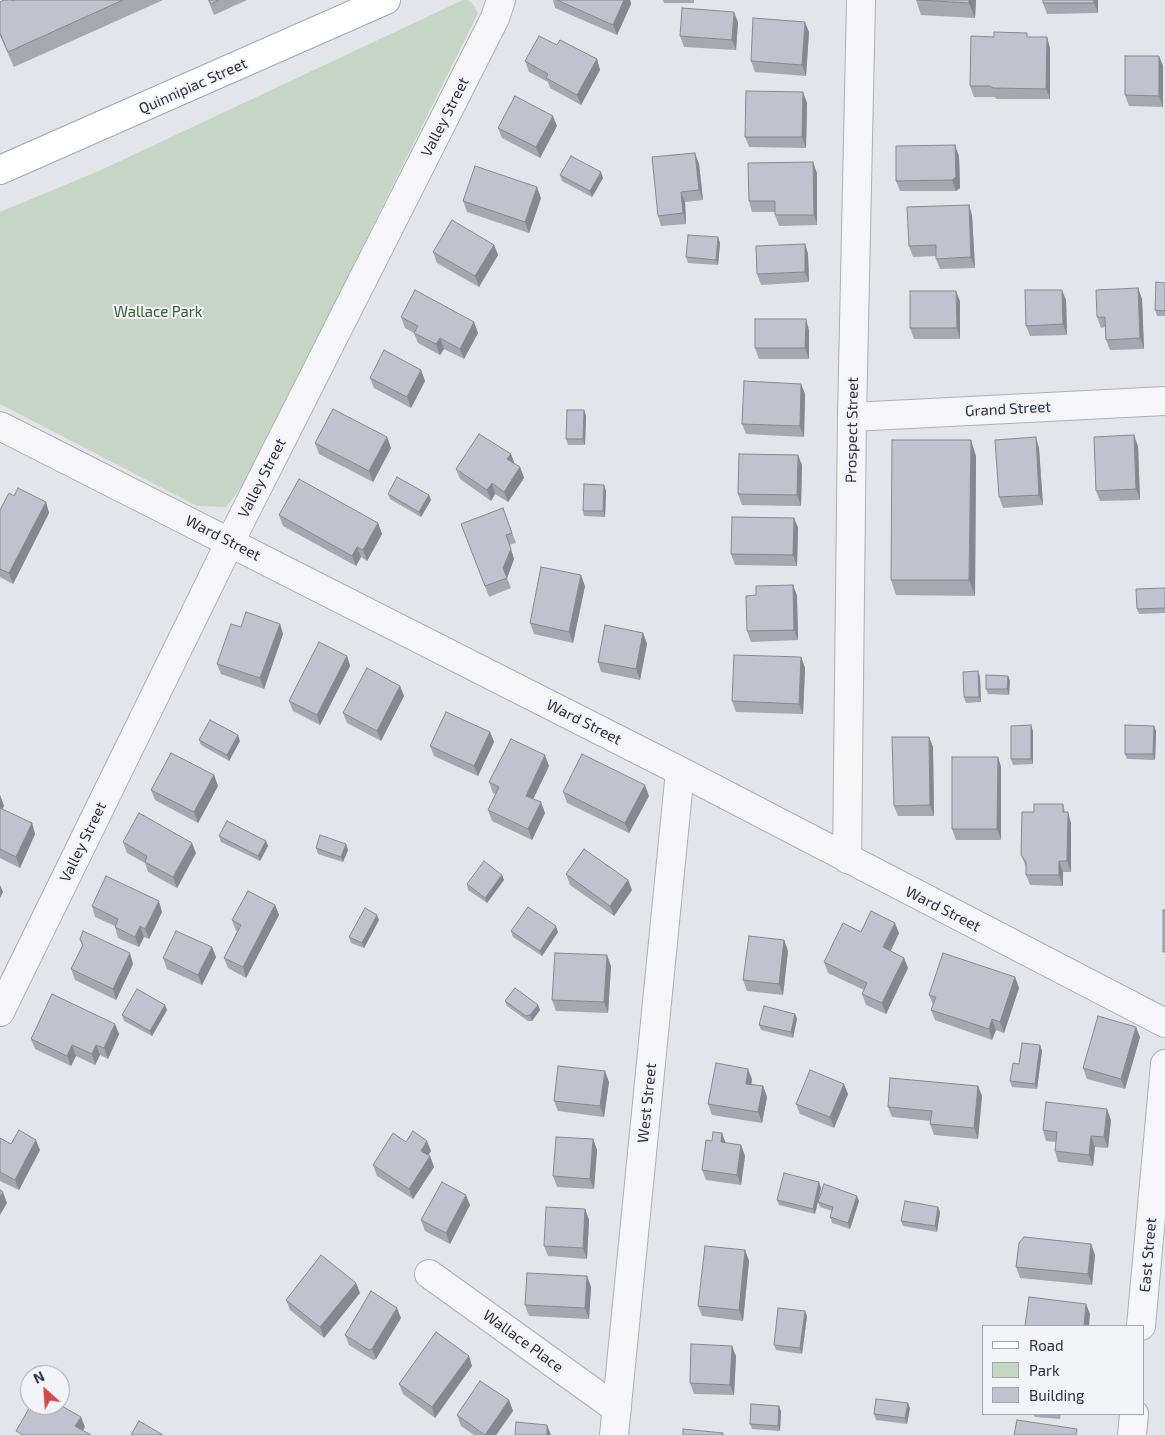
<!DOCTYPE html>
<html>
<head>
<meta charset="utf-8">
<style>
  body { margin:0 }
  #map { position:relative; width:1165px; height:1435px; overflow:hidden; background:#e3e5eb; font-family:"Exo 2",sans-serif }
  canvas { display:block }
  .legend { position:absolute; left:982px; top:1325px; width:162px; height:90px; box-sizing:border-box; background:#f3f4f8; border:1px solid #a3a5b0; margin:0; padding:6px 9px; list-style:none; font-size:15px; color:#2a2f44 }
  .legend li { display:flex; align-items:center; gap:10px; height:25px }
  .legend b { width:25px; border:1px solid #a3a5b0 }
  .north { position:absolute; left:20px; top:1365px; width:50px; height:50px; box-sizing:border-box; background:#f3f4f8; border:1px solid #a3a5b0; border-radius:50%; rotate:334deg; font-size:14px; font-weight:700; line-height:20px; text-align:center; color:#2a2f44 }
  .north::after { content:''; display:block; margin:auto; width:18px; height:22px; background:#d44944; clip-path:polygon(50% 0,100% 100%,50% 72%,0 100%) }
</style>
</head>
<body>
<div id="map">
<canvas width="1165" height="1435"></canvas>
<ul class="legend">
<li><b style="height:6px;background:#fff"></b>Road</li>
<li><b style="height:14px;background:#c5d6c4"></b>Park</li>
<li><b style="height:14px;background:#c0c3cf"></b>Building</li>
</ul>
<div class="north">N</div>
</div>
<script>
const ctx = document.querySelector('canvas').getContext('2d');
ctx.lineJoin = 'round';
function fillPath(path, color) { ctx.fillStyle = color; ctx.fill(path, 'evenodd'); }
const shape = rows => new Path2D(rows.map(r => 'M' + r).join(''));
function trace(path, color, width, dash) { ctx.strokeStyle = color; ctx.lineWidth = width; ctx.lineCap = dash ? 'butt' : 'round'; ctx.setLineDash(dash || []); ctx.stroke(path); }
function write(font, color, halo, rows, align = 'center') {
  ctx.font = font + ' "Exo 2",sans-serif'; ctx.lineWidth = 4; ctx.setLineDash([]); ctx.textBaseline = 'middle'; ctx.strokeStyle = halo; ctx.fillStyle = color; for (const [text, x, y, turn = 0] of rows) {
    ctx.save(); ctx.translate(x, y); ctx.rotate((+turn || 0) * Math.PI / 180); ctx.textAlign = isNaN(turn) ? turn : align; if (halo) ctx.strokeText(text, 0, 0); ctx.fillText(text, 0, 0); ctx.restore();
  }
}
fillPath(shape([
  [463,0,468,0,473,4,478,13,247,480,226,507,197,506,0,404,0,212,101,170]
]), '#c5d6c4');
const minor = shape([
  [852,417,1165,401],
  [0,426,680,771,1165,1023],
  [847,859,852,417,861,0],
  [0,1012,230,542,495,18,501,0],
  [429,1274,617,1409],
  [1141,1326,1165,1064],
  [614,1435,680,771],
  [1132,1435,1134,1414]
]);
const major = shape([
  [0,170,386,0]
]);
trace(minor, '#acaeb9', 30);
trace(major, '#a1a6b8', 30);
trace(minor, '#f6f6f9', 28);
trace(major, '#fff', 28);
fillPath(shape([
  [15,0,163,0,14,67,0,36,0,2,12,1],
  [208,0,247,0,214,15],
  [553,0,630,0,631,4,617,35,555,8],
  [663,0,694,0,694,3,664,3],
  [916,0,976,0,975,18,921,15],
  [1098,0,1098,13,1047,14,1043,3],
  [738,22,736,50,684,47,680,36],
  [809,32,806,76,755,72,751,61],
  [1029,37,1050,48,1050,99,997,99,994,97,974,97,970,86],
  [557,45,597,59,600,70,581,105,550,88,548,82,529,72,525,61],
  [1159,56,1163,66,1163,107,1129,106,1125,95],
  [803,92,807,103,806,148,749,147,745,137],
  [557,126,540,158,502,138,498,128],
  [959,156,960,188,956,191,900,191,896,181],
  [699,164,703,200,685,202,686,224,661,226,658,216],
  [817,173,817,225,779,226,775,215,775,212,752,212,749,201],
  [560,175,603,178,592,197,562,181],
  [541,198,529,233,467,212,463,201],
  [972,215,975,268,940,269,936,259,936,256,913,257,909,246],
  [718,237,720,243,718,265,688,263,686,257],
  [805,244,808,254,809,282,761,285,757,274],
  [494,245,498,255,479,287,437,263,433,252],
  [1165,283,1165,316,1157,316,1155,310],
  [1138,288,1142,299,1144,349,1110,350,1106,340,1105,327,1101,328,1097,317],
  [1066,300,1067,335,1030,336,1026,326],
  [960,301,960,339,914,339,910,328],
  [401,317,474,322,478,333,464,359,444,349,440,355,418,343,414,333,405,328],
  [809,330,809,359,759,359,755,348],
  [421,370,425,381,411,408,374,388,370,378],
  [801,384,805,394,804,437,746,434,742,424],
  [584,410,586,416,585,445,568,445,566,439],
  [387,437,391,448,373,482,319,454,315,443],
  [1138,446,1140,500,1100,501,1096,491],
  [1039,448,1043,505,1003,508,999,497],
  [511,454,514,463,520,467,524,478,508,502,495,494,491,501,460,479,456,469],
  [976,456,975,596,896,595,891,580],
  [802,465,801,506,742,505,738,494],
  [604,485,606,491,605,517,584,516,583,511],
  [388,494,429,495,431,500,421,517,390,499],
  [46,502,49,513,13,584,0,577,0,510],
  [503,508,516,543,509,545,514,559,507,578,511,588,489,597,461,524],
  [279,515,378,523,382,534,367,561,361,557,356,566,283,526],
  [794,518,798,528,797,566,735,565,731,554],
  [793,585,797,596,798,640,751,642,747,631],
  [585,586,573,643,534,634,530,623],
  [1165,588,1165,613,1139,614,1137,609],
  [280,624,283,634,264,689,221,674,217,664,241,627],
  [643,633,647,644,640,680,601,672,598,662],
  [347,656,350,666,320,725,293,711,289,701],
  [801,657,805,668,803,714,736,712,732,701],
  [1008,676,1010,681,1009,695,988,694,986,689],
  [980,677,981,702,966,703,964,697],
  [400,686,404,696,381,741,347,723,343,713],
  [1033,731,1033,764,1013,765,1011,759],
  [1156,731,1155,760,1127,759,1125,754],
  [490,732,494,742,478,776,434,756,430,746],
  [929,737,933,747,934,816,898,816,894,806],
  [199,740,240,741,229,761,201,745],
  [998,757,1001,767,1001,840,956,840,952,829],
  [549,766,533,799,545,813,532,840,492,821,488,810,495,794,493,793,489,782],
  [214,775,218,786,198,823,155,800,151,790],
  [563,792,649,796,629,833,567,803],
  [0,795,4,806,2,809,32,823,35,834,20,868,0,858],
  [1063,804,1065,812,1071,823,1071,872,1063,872,1063,886,1030,885,1026,875,1026,867,1021,855,1034,812],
  [219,836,266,841,268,846,260,861,221,842],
  [123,842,196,853,177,888,148,872,145,863,127,853],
  [346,844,348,850,343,862,318,854,316,848],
  [566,874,628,880,632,890,614,916,570,885],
  [502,875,504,880,487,903,468,890,467,884],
  [275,905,279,915,246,978,228,968,224,958,237,931,236,931,232,920],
  [92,906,162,912,149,939,144,937,139,947,118,938,115,927,115,926,95,917],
  [379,920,364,948,351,943,349,937],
  [511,931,558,932,542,956,513,937],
  [861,932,899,933,891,951,904,958,908,968,886,1014,866,1005,862,994,864,990,828,973,824,962],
  [80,939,133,964,116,1000,75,980,71,969,82,946],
  [784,940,788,951,783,995,747,991,743,980],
  [212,947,216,957,202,985,167,969,163,958],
  [611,966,608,1013,556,1011,552,1000],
  [1015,977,1019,988,1004,1033,996,1030,992,1040,935,1020,931,1010,933,1005,929,995],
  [505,1001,538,1005,540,1010,532,1021,528,1021,507,1006],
  [167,1010,152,1036,124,1021,122,1015],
  [795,1014,797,1019,793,1038,761,1030,759,1025],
  [115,1024,119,1034,108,1059,100,1055,95,1065,76,1056,71,1066,35,1049,31,1039],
  [1140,1037,1125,1089,1087,1079,1083,1068],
  [1040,1045,1042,1051,1037,1089,1012,1087,1010,1081,1019,1064],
  [752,1079,751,1084,763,1086,767,1097,762,1123,712,1115,708,1104],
  [609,1082,604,1117,558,1111,554,1101],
  [978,1086,982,1096,978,1139,934,1135,930,1124,931,1121,892,1117,888,1107],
  [848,1094,834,1128,800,1114,796,1104],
  [1111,1120,1108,1148,1095,1147,1093,1166,1058,1162,1055,1151,1056,1142,1046,1141,1043,1130],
  [0,1138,11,1144,40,1150,19,1190,0,1181],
  [593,1139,597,1150,594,1189,557,1187,553,1176],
  [406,1142,431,1151,428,1155,430,1156,434,1167,413,1199,377,1176,373,1165],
  [726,1143,741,1145,745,1156,741,1185,706,1180,702,1170],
  [819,1182,821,1188,815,1214,779,1205,777,1200],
  [859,1201,850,1229,832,1223,830,1217,832,1211,820,1207,818,1202],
  [470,1205,450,1244,425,1231,421,1220],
  [585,1209,589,1220,587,1259,548,1256,544,1246],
  [940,1212,937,1232,903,1226,901,1221],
  [1091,1244,1095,1255,1092,1285,1020,1278,1016,1267],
  [745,1250,749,1261,743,1321,702,1316,698,1306],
  [587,1276,591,1287,589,1319,529,1316,525,1305],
  [356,1283,360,1293,324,1338,290,1310,286,1300],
  [807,1316,802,1354,776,1350,774,1345],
  [401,1318,376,1359,373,1360,349,1345,345,1335],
  [736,1356,734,1395,694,1394,690,1383],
  [472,1366,435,1418,403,1394,399,1384],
  [509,1400,513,1411,496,1435,474,1435,461,1426,457,1415],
  [910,1408,907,1424,876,1420,874,1414],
  [781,1411,780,1431,752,1429,750,1424],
  [1033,1414,1061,1414,1060,1419,1035,1417]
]), '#a5a8b2');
fillPath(shape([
  [624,0,630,0,631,4,617,35,613,25],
  [969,0,976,0,975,18,969,3],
  [1094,0,1098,0,1098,13,1094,3],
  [734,12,738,22,736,50,732,40],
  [805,22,809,32,806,76,802,65],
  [1047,37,1050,48,1050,99,1046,89],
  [1159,56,1163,66,1163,107,1159,96],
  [597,59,600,70,581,105,577,95],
  [803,92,807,103,806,148,802,137],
  [553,116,557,126,540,158,536,147],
  [955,145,959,156,960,188,956,191,952,180],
  [695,153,699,164,703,200,699,190],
  [813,162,817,173,817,225,814,215],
  [601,172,603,178,592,197,590,191],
  [537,187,541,198,529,233,525,222],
  [681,192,685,202,686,224,683,213],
  [969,205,972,215,975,268,971,257],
  [718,237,720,243,718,265,716,260],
  [805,244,808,254,809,282,805,272],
  [494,245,498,255,479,287,475,276],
  [1138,288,1142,299,1144,349,1140,338],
  [1062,290,1066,300,1067,335,1063,324],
  [956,291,960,301,960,339,957,328],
  [806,319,809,330,809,359,805,348],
  [474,322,478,333,464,359,460,349],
  [440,338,444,349,440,355,436,344],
  [421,370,425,381,411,408,407,397],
  [801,384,805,394,804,437,800,426],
  [584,410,586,416,585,445,583,439],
  [1134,435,1138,446,1140,500,1136,489],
  [387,437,391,448,373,482,369,471],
  [1036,437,1039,448,1043,505,1039,495],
  [971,440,976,456,975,596,969,580],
  [511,454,515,465,507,459],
  [798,455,802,465,801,506,797,495],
  [520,467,524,478,508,502,504,492],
  [492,483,495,494,491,501,487,490],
  [604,485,606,491,605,517,603,511],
  [429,495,431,500,421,517,419,512],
  [46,502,49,513,13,584,9,573],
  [794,518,798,528,797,566,793,555],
  [378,523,382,534,367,561,363,550],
  [357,547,361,557,356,566,352,556],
  [511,549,514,559,507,578,503,568],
  [581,575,585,586,573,643,569,632],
  [793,585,797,596,798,640,794,630],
  [280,624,283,634,264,689,260,678],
  [643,633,647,644,640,680,636,669],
  [347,656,350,666,320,725,317,715],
  [801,657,805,668,803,714,799,704],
  [978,671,980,677,981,702,979,697],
  [1008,676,1010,681,1009,695,1007,689],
  [400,686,404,696,381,741,377,731],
  [1031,725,1033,731,1033,764,1031,759],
  [1154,726,1156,731,1155,760,1153,754],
  [490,732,494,742,478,776,474,766],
  [238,735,240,741,229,761,227,755],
  [929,737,933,747,934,816,930,805],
  [545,755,549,766,530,806,526,796],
  [998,757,1001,767,1001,840,997,829],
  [214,775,218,786,198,823,194,812],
  [645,785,649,796,629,833,625,823],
  [0,795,4,806,0,814],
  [541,802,545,813,532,840,528,829],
  [1068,812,1071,823,1071,872,1067,861],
  [32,823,35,834,20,868,16,857],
  [266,841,268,846,260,861,258,856],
  [192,843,196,853,177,888,173,877],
  [346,844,348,850,343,862,341,857],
  [1059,861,1063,872,1063,886,1059,875],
  [502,875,504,880,487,903,485,898],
  [628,880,632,890,614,916,610,906],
  [0,885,3,892,0,898],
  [159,901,162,912,149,939,145,929],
  [275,905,279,915,246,978,243,967],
  [377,915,379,920,364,948,362,943],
  [895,923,899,933,887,958,883,947],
  [140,926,144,937,139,947,135,937],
  [556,926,558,932,542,956,540,951],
  [784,940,788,951,783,995,779,984],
  [212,947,216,957,202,985,198,975],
  [130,953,133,964,116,1000,113,989],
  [607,955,611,966,608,1013,604,1002],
  [904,958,908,968,886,1014,882,1003],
  [1015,977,1019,988,1004,1033,1000,1022],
  [165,1005,167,1010,152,1036,150,1031],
  [538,1005,540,1010,532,1021,530,1015],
  [795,1014,797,1019,793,1038,791,1032],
  [992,1019,996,1030,992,1040,989,1029],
  [115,1024,119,1034,108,1059,104,1048],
  [1136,1027,1140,1037,1125,1089,1121,1079],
  [72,1045,76,1056,71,1066,67,1056],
  [96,1045,100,1055,95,1065,92,1054],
  [1040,1045,1042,1051,1037,1089,1035,1084],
  [748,1069,752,1079,750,1094,746,1084],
  [605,1071,609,1082,604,1117,600,1106],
  [844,1084,848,1094,834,1128,830,1117],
  [763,1086,767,1097,762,1123,758,1112],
  [978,1086,982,1096,978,1139,974,1128],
  [1107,1109,1111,1120,1108,1148,1104,1137],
  [722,1133,726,1144,721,1142],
  [1091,1136,1095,1147,1093,1166,1089,1155],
  [593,1139,597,1150,594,1189,590,1179],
  [36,1140,40,1150,19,1190,15,1180],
  [427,1141,431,1151,425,1161,421,1151],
  [741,1145,745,1156,741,1185,737,1175],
  [430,1156,434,1167,413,1199,409,1189],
  [819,1182,821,1188,815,1214,813,1209],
  [3,1192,7,1203,0,1215,0,1198],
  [466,1195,470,1205,450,1244,446,1233],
  [857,1196,859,1201,850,1229,848,1223],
  [938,1207,940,1212,937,1232,935,1226],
  [585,1209,589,1220,587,1259,583,1248],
  [1091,1244,1095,1255,1092,1285,1088,1274],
  [745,1250,749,1261,743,1321,739,1310],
  [587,1276,591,1287,589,1319,585,1308],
  [356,1283,360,1293,324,1338,320,1327],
  [1086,1304,1090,1314,1089,1326,1084,1326],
  [397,1308,401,1318,376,1359,372,1349],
  [805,1311,807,1316,802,1354,800,1348],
  [732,1346,736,1356,734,1395,730,1385],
  [469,1356,472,1366,435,1418,432,1407],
  [509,1400,513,1411,496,1435,485,1435],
  [908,1403,910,1408,907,1424,905,1418],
  [779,1406,781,1411,780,1431,778,1426],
  [81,1417,85,1427,80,1435,75,1426],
  [547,1425,551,1435,547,1435]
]), '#868891');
const building = shape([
  [4,0,11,0,12,1,15,0,123,0,8,52,0,33,0,2,4,0],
  [209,0,219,0,211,4,209,0],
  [557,0,624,0,613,25,557,0],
  [918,0,969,0,969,3,918,0],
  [1043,0,1094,0,1094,3,1043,3,1043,0],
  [682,8,734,12,732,40,680,36,682,8],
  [753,18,805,22,802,65,751,61,753,18],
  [994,32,1027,33,1027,37,1047,37,1046,89,993,88,990,86,970,86,971,36,994,37,994,32],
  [539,36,557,45,560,40,597,59,577,95,546,78,548,74,525,61,539,36],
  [1125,56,1159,56,1159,96,1125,95,1125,56],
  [746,91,803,92,802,137,745,137,746,91],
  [515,96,553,116,536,147,498,128,515,96],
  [955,145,956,177,952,180,896,181,896,146,955,145],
  [695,153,699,190,681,192,683,213,658,216,652,157,695,153],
  [571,156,601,172,590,191,560,175,571,156],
  [813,162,814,215,775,215,775,201,749,201,748,163,813,162],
  [475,166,537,187,525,222,463,201,475,166],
  [969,205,971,257,936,259,936,245,909,246,907,207,969,205],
  [452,220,494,245,475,276,433,252,452,220],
  [688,235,718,237,716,260,686,257,688,235],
  [805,244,805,272,757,274,756,246,805,244],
  [1156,282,1165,283,1165,311,1155,310,1156,282],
  [1138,288,1140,338,1106,340,1105,317,1097,317,1096,290,1138,288],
  [415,290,474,322,460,349,440,338,436,344,414,333,418,326,401,317,415,290],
  [1025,290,1062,290,1063,324,1026,326,1025,290],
  [910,291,956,291,957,328,910,328,910,291],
  [755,319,806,319,805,348,755,348,755,319],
  [384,350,421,370,407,397,370,378,384,350],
  [744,381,801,384,800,426,742,424,744,381],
  [333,409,387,437,369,471,315,443,333,409],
  [567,410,584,410,583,439,566,439,567,410],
  [479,434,511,454,507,459,520,467,504,492,492,483,487,490,456,469,479,434],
  [1134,435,1136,489,1096,491,1094,437,1134,435],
  [1036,437,1039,495,999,497,995,440,1036,437],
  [892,440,971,440,969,580,891,580,892,440],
  [739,454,798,455,797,495,738,494,739,454],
  [397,477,429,495,419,512,388,494,397,477],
  [299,479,378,523,363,550,357,547,352,556,279,515,299,479],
  [584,484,604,485,603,511,583,511,584,484],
  [18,488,46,502,9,573,0,569,0,510,9,493,14,496,18,488],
  [503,508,512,533,506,535,511,549,503,568,507,578,485,586,461,524,503,508],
  [732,517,794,518,793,555,731,554,732,517],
  [541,567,581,575,569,632,530,623,541,567],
  [793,585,794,630,747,631,746,596,756,595,756,586,793,585],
  [1165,588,1165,608,1137,609,1136,589,1165,588],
  [246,612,280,624,260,678,217,664,231,624,241,627,246,612],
  [605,625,643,633,636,669,598,662,605,625],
  [319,642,347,656,317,715,289,701,319,642],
  [734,655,801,657,799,704,732,701,734,655],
  [367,668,400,686,377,731,343,713,367,668],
  [978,671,979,697,964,697,963,672,978,671],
  [986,675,1008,676,1007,689,986,689,986,675],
  [446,712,490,732,474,766,430,746,446,712],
  [210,720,238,735,227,755,199,740,210,720],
  [1031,725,1031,759,1011,759,1011,726,1031,725],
  [1125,725,1154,726,1153,754,1125,754,1125,725],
  [892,737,929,737,930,805,894,806,892,737],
  [511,739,545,755,526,796,541,802,528,829,488,810,499,787,489,782,511,739],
  [171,753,214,775,194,812,151,790,171,753],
  [582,754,645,785,625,823,563,792,582,754],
  [952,757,998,757,997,829,952,829,952,757],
  [1034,804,1063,804,1063,812,1068,812,1067,861,1059,861,1059,875,1026,875,1026,862,1021,855,1022,812,1034,812,1034,804],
  [0,808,32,823,16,857,0,849,0,808],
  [139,813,192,843,173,877,145,862,147,856,123,842,139,813],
  [227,821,266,841,258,856,219,836,227,821],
  [320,835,346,844,341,857,316,848,320,835],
  [584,849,628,880,610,906,566,874,584,849],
  [484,861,502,875,485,898,467,884,484,861],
  [106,876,159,901,145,929,140,926,135,937,115,927,118,919,92,906,106,876],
  [248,891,275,905,243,967,224,958,241,925,232,920,248,891],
  [528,907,556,926,540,951,511,931,528,907],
  [365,908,377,915,362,943,349,937,365,908],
  [1163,910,1165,910,1165,952,1163,952,1163,910],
  [871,911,895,923,883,947,904,958,882,1003,862,994,867,983,824,962,843,923,861,932,871,911],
  [83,931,130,953,113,989,71,969,83,945,80,939,83,931],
  [176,931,212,947,198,975,163,958,176,931],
  [749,936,784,940,779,984,743,980,749,936],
  [555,953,607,955,604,1002,552,1000,555,953],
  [943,953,1015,977,1000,1022,992,1019,989,1029,931,1010,936,997,929,995,943,953],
  [515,988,538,1005,530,1015,526,1016,505,1001,515,988],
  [137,989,165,1005,150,1031,122,1015,137,989],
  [52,994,115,1024,104,1048,96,1045,92,1054,72,1045,67,1056,31,1039,52,994],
  [764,1006,795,1014,791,1032,759,1025,764,1006],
  [1098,1016,1136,1027,1121,1079,1083,1068,1098,1016],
  [1022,1043,1040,1045,1035,1084,1010,1081,1013,1063,1019,1064,1022,1043],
  [716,1063,748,1069,746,1084,763,1086,758,1112,708,1104,716,1063],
  [558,1066,605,1071,600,1106,554,1101,558,1066],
  [810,1070,844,1084,830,1117,796,1104,810,1070],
  [890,1078,978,1086,974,1128,930,1124,932,1111,888,1107,890,1078],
  [1046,1102,1107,1109,1104,1137,1091,1136,1089,1155,1055,1151,1057,1132,1043,1130,1046,1102],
  [19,1130,36,1140,15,1180,0,1172,0,1138,11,1144,19,1130],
  [413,1131,427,1141,421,1151,430,1156,409,1189,373,1165,393,1133,406,1142,413,1131],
  [713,1132,722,1133,721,1142,741,1145,737,1175,702,1170,706,1140,712,1141,713,1132],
  [556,1137,593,1139,590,1179,553,1176,556,1137],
  [784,1173,819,1182,813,1209,777,1200,784,1173],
  [442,1182,466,1195,446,1233,421,1220,442,1182],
  [824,1184,857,1196,848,1223,830,1217,833,1207,818,1202,824,1184],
  [0,1190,3,1192,0,1198,0,1190],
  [905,1201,938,1207,935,1226,901,1221,905,1201],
  [546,1207,585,1209,583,1248,544,1246,546,1207],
  [1024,1237,1091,1244,1088,1274,1016,1267,1019,1243,1024,1237],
  [705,1246,745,1250,739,1310,698,1306,705,1246],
  [321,1255,356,1283,320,1327,286,1300,321,1255],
  [527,1273,587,1276,585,1308,525,1305,527,1273],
  [371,1291,397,1308,372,1349,369,1350,345,1335,371,1291],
  [1029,1297,1086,1304,1084,1326,1025,1326,1029,1297],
  [778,1308,805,1311,800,1348,774,1345,778,1308],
  [436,1332,469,1356,432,1407,399,1384,436,1332],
  [691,1344,732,1346,730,1385,690,1383,691,1344],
  [480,1381,509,1400,485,1435,457,1415,480,1381],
  [876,1399,908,1403,905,1418,874,1414,876,1399],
  [751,1404,779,1406,778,1426,750,1424,751,1404],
  [31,1405,60,1405,81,1417,75,1426,91,1435,23,1435,16,1431,31,1405],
  [1017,1420,1077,1429,1076,1435,1014,1435,1017,1420],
  [139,1421,163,1435,131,1435,139,1421],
  [516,1422,547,1425,547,1435,515,1435,516,1422],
  [683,1429,723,1433,723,1435,683,1435,683,1429]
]);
fillPath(building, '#c0c3cf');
trace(building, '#868891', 1);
write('15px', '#2a2f44', '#f3f4f8', [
  ["Quinnipiac Street",193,86,-24],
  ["Valley Street",445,117,-63],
  ["Grand Street",1008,409,-3],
  ["Prospect Street",852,430,-89],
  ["Valley Street",262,478,-63],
  ["Ward Street",223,538,27],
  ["Ward Street",584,722,27],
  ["Valley Street",83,842,-64],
  ["Ward Street",943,909,27],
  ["West Street",647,1103,-84],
  ["East Street",1148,1255,-85],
  ["Wallace Place",523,1341,36]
]);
write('15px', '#376136', '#f3f4f8', [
  ["Wallace Park",158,312]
]);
</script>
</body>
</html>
